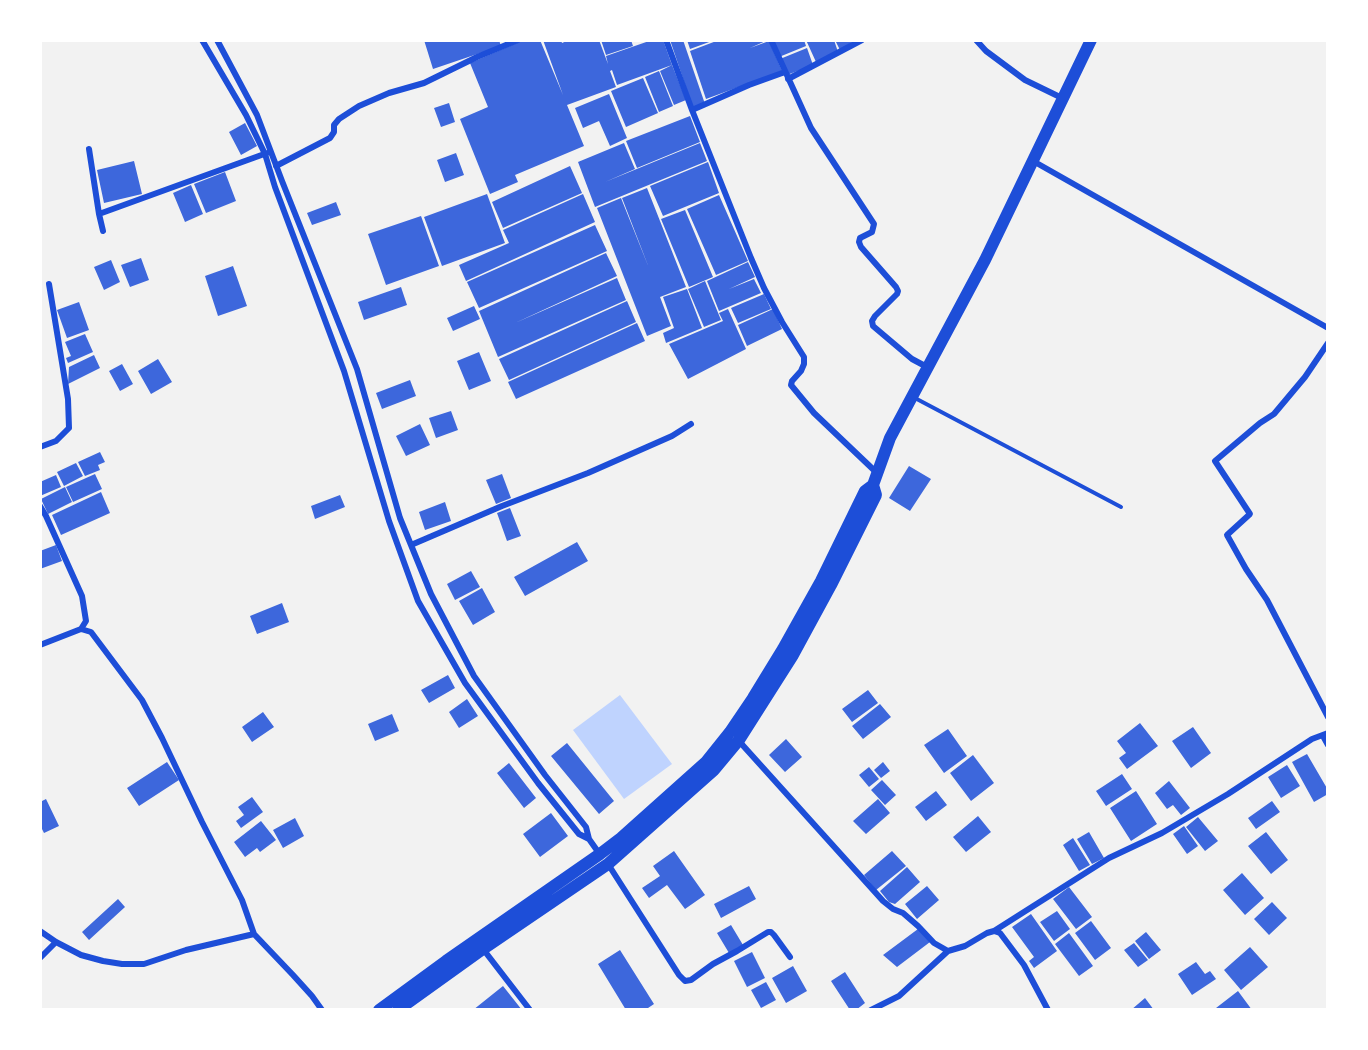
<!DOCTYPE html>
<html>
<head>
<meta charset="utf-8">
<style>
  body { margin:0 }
  #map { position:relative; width:1368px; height:1050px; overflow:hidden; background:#f2f2f2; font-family:"IBM Plex Sans",sans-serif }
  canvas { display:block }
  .frame { position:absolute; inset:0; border:42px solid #fff; pointer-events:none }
</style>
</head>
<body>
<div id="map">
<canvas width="1368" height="1050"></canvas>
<div class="frame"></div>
</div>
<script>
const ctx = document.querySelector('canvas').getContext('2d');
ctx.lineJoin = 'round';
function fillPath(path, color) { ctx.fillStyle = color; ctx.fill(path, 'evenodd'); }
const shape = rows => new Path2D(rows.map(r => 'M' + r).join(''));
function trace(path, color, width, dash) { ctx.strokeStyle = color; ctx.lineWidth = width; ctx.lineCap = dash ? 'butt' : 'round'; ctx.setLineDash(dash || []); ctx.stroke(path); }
fillPath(shape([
  [620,695,672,764,624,799,573,730]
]), '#bfd3fe');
fillPath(shape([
  [424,40,499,40,501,46,433,69],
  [524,40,540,40,563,95,543,40,561,40,562,43,569,40,599,40,608,64,606,56,652,40,663,40,672,65,617,85,612,70,610,71,616,87,567,105,584,146,515,175,518,182,490,194,460,119,488,107,470,63],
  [601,40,631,40,633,46,606,55],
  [670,40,683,40,705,104,693,108],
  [687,40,712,40,712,41,690,49],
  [719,40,768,40,750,48,769,41,782,71,706,99,690,51],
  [773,40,804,40,806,46,779,57],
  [806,40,834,40,838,52,816,62],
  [835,40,855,40,840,50],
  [807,48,813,65,787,75,780,59],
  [672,65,686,100,674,105,660,71],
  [659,71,673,106,659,112,645,77],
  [643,78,658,113,626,127,611,91],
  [609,94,627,138,610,146,599,121,583,128,575,108],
  [449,103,455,122,441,127,434,108],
  [690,116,700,142,637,168,626,141],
  [245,123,257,146,241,155,229,132],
  [624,143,635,169,605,182,700,143,707,161,595,207,578,162],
  [456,153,464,175,445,182,437,160],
  [134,161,142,194,104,203,97,170],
  [708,162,719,193,663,216,650,186],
  [570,166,582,193,503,228,492,202],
  [225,172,236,201,206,213,194,184],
  [191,185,203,214,185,222,173,193],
  [647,188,686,287,660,297,671,326,647,336,597,208,621,198,649,268,622,198],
  [487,194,505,243,442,266,424,217],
  [583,194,595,222,466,281,459,265,509,243,503,230],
  [719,195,748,261,716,275,687,209],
  [336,202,341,215,312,225,307,213],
  [685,210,713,277,689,287,661,219],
  [421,216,439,266,386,285,368,234],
  [595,225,607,251,479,308,467,282],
  [606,253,617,276,515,323,617,278,626,300,498,357,479,311],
  [141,258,149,280,130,287,121,265],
  [111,260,120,282,104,290,94,267],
  [748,262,755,277,729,289,754,279,761,293,719,311,707,281],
  [233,266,247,306,218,316,205,276],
  [705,281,721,320,704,327,688,289],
  [401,287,407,305,364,320,358,302],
  [687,289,702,328,666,343,663,333,674,328,663,297],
  [764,294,771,309,738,323,731,308],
  [627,301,636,322,509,380,499,359],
  [79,302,89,330,67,338,57,310],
  [474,306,480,319,453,331,447,318],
  [728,309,746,349,688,379,669,344,723,321,719,313],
  [773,309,782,329,747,346,738,325],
  [637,323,645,341,516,399,508,382],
  [85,334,93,352,68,363,66,358,71,356,65,342],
  [479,352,491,381,469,390,457,361],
  [94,355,100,368,68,384,69,367],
  [158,359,172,382,151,394,138,371],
  [122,364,133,384,120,391,109,371],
  [410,380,416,396,382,409,376,393],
  [451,411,458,430,436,438,429,418],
  [420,424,430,445,406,456,396,436],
  [100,452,105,462,98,465,100,470,85,476,78,462],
  [76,463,83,476,64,486,57,472],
  [909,466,931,479,910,511,889,498],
  [95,474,102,489,73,502,66,487],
  [502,474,511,498,496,504,486,480],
  [56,475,61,487,40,496,40,482],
  [65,487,72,502,48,514,41,499],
  [101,492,110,513,61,535,52,515],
  [340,495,345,507,315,519,311,506],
  [445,502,451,521,425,530,419,512],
  [510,508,521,536,507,541,497,513],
  [577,542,588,561,525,596,514,577],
  [56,545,62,561,40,569,40,551],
  [471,571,480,587,455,600,447,584],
  [482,588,495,612,473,625,459,601],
  [282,603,289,622,257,634,250,616],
  [448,675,455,688,429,703,421,690],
  [868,690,878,703,852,722,842,709],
  [467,699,478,716,459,728,449,712],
  [880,704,891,717,863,739,852,726],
  [263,712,274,727,252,742,242,727],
  [392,714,399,731,375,741,368,724],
  [1140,723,1158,746,1127,769,1119,758,1126,753,1117,741],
  [1193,727,1211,753,1191,768,1172,741],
  [948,729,967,756,944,773,924,745],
  [786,739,802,757,785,772,769,755],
  [567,743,614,801,599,814,551,756],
  [1307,754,1328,790,1328,794,1314,802,1292,762],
  [973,755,994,783,971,801,950,773],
  [167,762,179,780,139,806,127,788],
  [883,762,890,771,881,778,874,770],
  [509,763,536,798,524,808,497,773],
  [1287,765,1300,786,1281,798,1268,777],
  [869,767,879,779,869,787,859,775],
  [1122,774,1132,789,1106,806,1096,791],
  [882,780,896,795,885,805,871,790],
  [1169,781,1190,808,1181,815,1173,805,1167,809,1155,793],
  [936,791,947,805,926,821,915,807],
  [1136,791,1157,824,1131,841,1110,808],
  [252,797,263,812,241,828,236,821,244,815,238,807],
  [46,799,59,826,44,833,40,825,40,802],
  [878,799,890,813,866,834,853,821],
  [1272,801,1280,812,1256,829,1248,818],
  [551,813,568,836,540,857,523,834],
  [978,816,991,832,966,852,953,837],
  [1198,817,1218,841,1205,851,1186,827],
  [295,818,304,836,283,848,273,830],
  [261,821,276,840,260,852,257,848,245,857,234,842],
  [1184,826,1198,846,1187,854,1173,834],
  [1089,832,1104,858,1092,864,1077,839],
  [1266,832,1288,860,1271,874,1248,846],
  [1073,838,1090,865,1079,871,1063,845],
  [674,851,705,895,685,909,667,885,649,898,642,888,660,876,653,866],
  [892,851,906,866,876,890,864,875],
  [907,867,920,882,895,904,889,902,880,891],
  [1242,873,1264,898,1245,915,1223,890],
  [749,886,756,899,721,918,714,904],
  [927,886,939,900,917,919,905,904],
  [1069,887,1092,917,1076,929,1053,899],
  [118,899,125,907,89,940,82,932],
  [1272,902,1287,918,1269,935,1254,919],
  [1057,911,1070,929,1054,941,1040,922],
  [1031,914,1057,951,1034,968,1029,961,1034,957,1012,927],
  [1091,921,1111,948,1095,960,1075,933],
  [731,925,743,945,729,953,717,933],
  [918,929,930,942,897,967,883,955],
  [1146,932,1161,950,1149,959,1135,941],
  [1069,933,1093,966,1079,976,1055,944],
  [1134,943,1148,960,1138,967,1124,950],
  [1250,947,1268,967,1241,990,1224,970],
  [620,950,654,1004,645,1010,626,1010,598,964],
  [752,952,765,978,747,987,734,961],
  [1196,962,1205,974,1210,971,1216,979,1192,995,1178,974],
  [793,966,807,991,786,1003,772,978],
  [845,972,865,1003,856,1010,850,1010,831,981],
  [766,982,776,1000,761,1008,751,990],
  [503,986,522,1010,473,1010],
  [1238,991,1252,1010,1218,1010,1216,1008],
  [1145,998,1154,1010,1131,1010]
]), '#3d67dc');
trace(shape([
  [913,397,1121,507]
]), '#1d4ed8', 4);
trace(shape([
  [202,40,246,115,265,154,275,187,344,371,389,521,418,601,465,683,538,783,579,834,589,839],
  [217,40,257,115,282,181,357,369,400,518,431,594,474,676,545,775,586,827,589,839,601,856],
  [666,40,692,110,751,258,764,288,782,322,804,357,804,364,801,371,792,381,791,385,814,413,877,473],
  [771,40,811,128,874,224,872,232,860,238,859,242,861,247,896,287,898,291,897,294,875,316,872,321,873,326,912,359,927,367],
  [976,40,986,51,1025,80,1062,98],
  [788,79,862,40],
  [692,110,749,85,785,72],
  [89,149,99,214,103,231],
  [1033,161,1328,328],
  [276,166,330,138,334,132,334,125,339,119,359,106,389,93,424,83,477,57,518,40],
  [99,214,267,153],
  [1328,343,1305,377,1274,414,1260,423,1215,461,1250,514,1227,535,1246,569,1267,600,1328,717],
  [40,447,56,441,69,428,68,399,49,284],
  [40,506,46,516,82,596,86,621,81,629,91,632,142,700,162,738,202,822,242,900,254,934],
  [411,545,502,506,588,473,672,436,691,424],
  [40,645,81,629],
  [1323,736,1328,745],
  [738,740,883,901,893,909,903,913,918,926,934,943,948,951],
  [608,864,679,975,685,981,691,980,713,964,737,951,768,932,771,932,774,935,790,957],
  [40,931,56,942,81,955,103,961,122,964,144,964,186,950,254,934,293,975,312,996,322,1010],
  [994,931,1000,933,1024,965,1048,1010],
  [483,949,530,1010],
  [40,958,56,942],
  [871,1010,899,996,948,951,965,946,987,933,994,931,1109,858,1162,833,1228,794,1312,739,1328,733]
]), '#1d4ed8', 6);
trace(shape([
  [379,1010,446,961,600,854,621,838,706,762,730,732,753,698,783,649,821,581,865,491,873,485],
  [398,1010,483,949,608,864,714,770,739,740,793,655,831,585,876,495,873,485,890,438,985,260,1091,40]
]), '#1d4ed8', 12);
</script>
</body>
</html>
